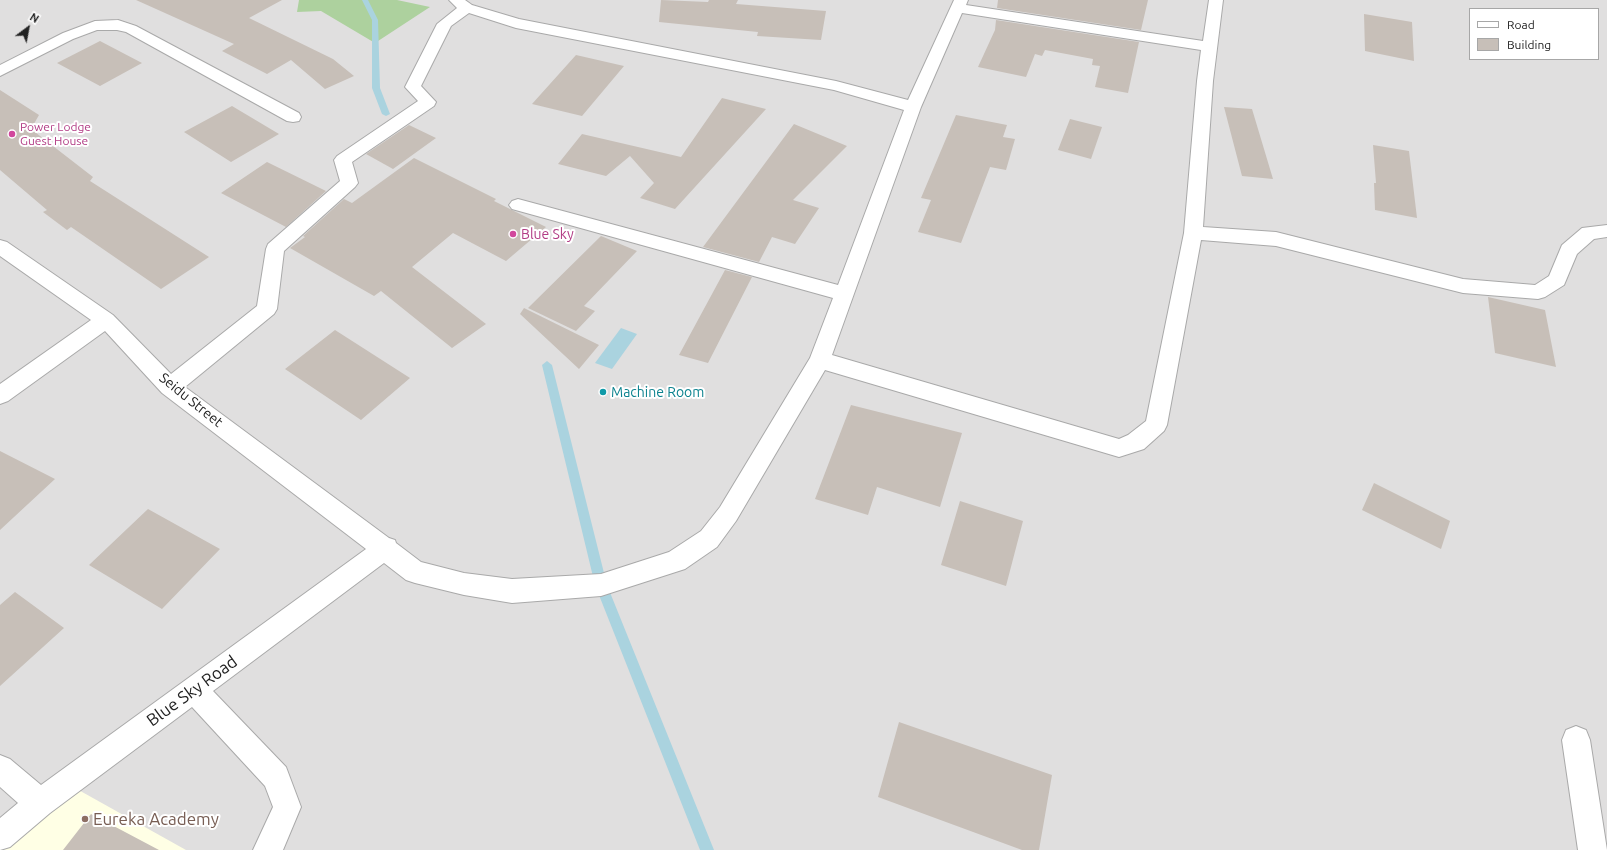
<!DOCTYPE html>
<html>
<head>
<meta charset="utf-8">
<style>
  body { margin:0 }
  #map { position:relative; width:1607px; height:850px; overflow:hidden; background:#f2efe9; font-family:Ubuntu,sans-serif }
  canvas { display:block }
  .legend { position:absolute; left:1469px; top:8px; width:130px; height:52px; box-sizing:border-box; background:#fff; border:1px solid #a7a7a7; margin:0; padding:5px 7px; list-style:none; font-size:12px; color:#222 }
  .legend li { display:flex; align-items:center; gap:8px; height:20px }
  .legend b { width:20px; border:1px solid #a7a7a7 }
  .north { position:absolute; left:8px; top:8px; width:40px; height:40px; -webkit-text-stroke:3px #fff; paint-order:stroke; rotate:32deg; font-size:11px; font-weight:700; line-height:16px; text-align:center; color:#222 }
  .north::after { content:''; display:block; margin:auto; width:14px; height:18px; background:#222; clip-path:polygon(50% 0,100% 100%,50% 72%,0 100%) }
</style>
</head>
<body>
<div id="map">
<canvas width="1607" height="850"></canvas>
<ul class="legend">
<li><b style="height:5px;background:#fff"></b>Road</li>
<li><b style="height:11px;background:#c7bfb8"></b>Building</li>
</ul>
<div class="north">N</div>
</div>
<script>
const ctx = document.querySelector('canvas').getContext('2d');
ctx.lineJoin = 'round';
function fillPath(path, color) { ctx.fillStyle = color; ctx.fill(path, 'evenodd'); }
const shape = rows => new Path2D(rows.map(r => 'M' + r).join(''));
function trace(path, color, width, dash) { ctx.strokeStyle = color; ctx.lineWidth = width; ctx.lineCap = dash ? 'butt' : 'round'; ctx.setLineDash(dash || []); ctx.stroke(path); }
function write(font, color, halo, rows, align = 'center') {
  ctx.font = font + ' Ubuntu,sans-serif'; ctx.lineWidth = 4; ctx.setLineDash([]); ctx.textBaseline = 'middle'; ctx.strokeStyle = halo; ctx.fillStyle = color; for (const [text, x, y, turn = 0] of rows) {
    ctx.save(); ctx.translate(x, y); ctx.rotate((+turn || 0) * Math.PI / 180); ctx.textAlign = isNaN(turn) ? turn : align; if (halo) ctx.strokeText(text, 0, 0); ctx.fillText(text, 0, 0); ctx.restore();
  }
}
fillPath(shape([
  [0,0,1607,0,1607,850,0,850],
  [1470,9,1598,9,1598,59,1470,59]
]), '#e0dfdf');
fillPath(shape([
  [75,788,186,850,4,850]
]), '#ffffe5');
fillPath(shape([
  [299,0,397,0,430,7,375,43,321,11,297,12]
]), '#add19e');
fillPath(shape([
  [621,328,637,334,612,369,595,363]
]), '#aad3df');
fillPath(shape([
  [362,0,368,0,378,20,380,88,390,114,386,116,382,114,372,88,372,20,362,0],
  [547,361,552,365,607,585,714,850,700,850,595,585,542,365,547,361]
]), '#aad3df');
fillPath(shape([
  [136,0,282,0,249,18,333,59,354,76,325,89,291,60,267,74,222,51,234,44],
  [661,0,708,2,709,0,738,0,736,4,826,11,821,40,757,36,758,32,659,22],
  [998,0,1148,0,1141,30,997,8],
  [1364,14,1412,22,1414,61,1365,51],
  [996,20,1139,42,1128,93,1095,87,1100,66,1092,65,1093,59,1045,50,1042,56,1035,54,1026,77,978,67,995,30],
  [100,41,142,63,100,86,57,63],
  [576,55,624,66,582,116,532,104],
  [0,90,39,115,31,129,93,177,90,181,209,257,161,289,71,227,67,230,43,212,47,210,0,170],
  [722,98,766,109,675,209,640,198,654,183,630,156,606,176,558,164,582,134,681,157],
  [232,106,279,134,231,162,184,132],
  [1224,107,1252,109,1273,179,1242,176],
  [956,115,1007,125,1003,137,1015,139,1006,170,990,167,961,243,918,232,931,200,921,198],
  [1070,119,1102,127,1091,159,1058,150],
  [794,124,847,146,793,200,819,208,795,244,772,237,759,262,703,247],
  [409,125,436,138,393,169,366,154],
  [1373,145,1409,151,1417,218,1375,210,1374,183,1376,183],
  [414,158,496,199,494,201,546,227,506,261,453,233,412,267,486,324,452,348,381,291,374,296,290,248,305,237,303,236,344,199,352,203],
  [267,162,326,191,286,227,221,193],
  [601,236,637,251,584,306,595,311,576,331,528,308],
  [725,270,752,277,708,363,679,355],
  [1488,297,1545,310,1556,367,1495,353],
  [524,308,599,345,579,369,520,314],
  [335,330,410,378,361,420,285,369],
  [851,405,962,433,940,507,877,487,868,515,815,499],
  [0,451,55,479,0,530],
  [1374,483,1450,521,1441,549,1362,510],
  [960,501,1023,521,1006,586,941,565],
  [148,509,220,549,162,609,89,565],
  [15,592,64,628,0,686,0,605],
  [899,722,1052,775,1039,850,1022,850,878,797],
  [91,814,159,850,63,850]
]), '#c7bfb8');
const minor = shape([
  [449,0,465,0,472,5,519,19,836,81,908,100,954,0,968,0,966,5,1203,41,1209,0,1223,0,1213,81,1203,227,1276,232,1463,279,1535,285,1549,276,1562,245,1582,228,1607,225,1607,237,1594,239,1577,254,1564,285,1545,297,1538,299,1463,293,1276,246,1201,240,1167,425,1164,431,1144,449,1119,457,825,370,736,521,717,547,685,569,601,596,512,603,464,595,415,583,406,580,384,563,213,691,286,767,301,807,283,850,253,850,273,807,265,786,192,707,50,813,10,847,0,850,0,818,18,803,0,787,0,755,10,759,41,785,366,549,162,393,105,331,8,401,0,404,0,384,91,320,0,256,0,240,7,242,113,315,171,374,257,306,266,249,268,244,340,181,334,160,337,156,418,101,405,87,437,24,457,8,449,0],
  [469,13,516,28,834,90,904,110,838,285,518,199,512,201,509,205,512,209,833,298,810,358,720,507,701,531,669,552,601,574,512,579,464,573,421,562,396,543,395,540,389,538,185,387,274,314,277,309,284,251,355,187,358,183,352,162,434,106,436,102,421,86,451,26,469,13],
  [962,13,1201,50,1197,81,1184,233,1146,421,1128,435,1119,439,832,355,921,107,962,13],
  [118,20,136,26,299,113,301,117,299,121,293,122,287,121,126,32,117,30,97,30,73,39,0,76,0,65,63,33,95,21,118,20],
  [1576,726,1586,730,1590,740,1607,850,1578,850,1562,740,1566,730,1576,726]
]);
trace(minor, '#a9a9a9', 2);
fillPath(minor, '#fff');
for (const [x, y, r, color] of [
  [12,134,4,"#d1479c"],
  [513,234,4,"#d1479c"],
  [603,392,4,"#0f9aa8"],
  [85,819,4,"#8d6e63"]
]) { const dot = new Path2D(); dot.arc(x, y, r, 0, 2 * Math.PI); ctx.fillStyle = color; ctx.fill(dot); trace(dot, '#fff', 1.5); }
write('12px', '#b23c85', '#fff', [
  ["Power Lodge",20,127],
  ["Guest House",20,141]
], 'left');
write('14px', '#b23c85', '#fff', [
  ["Blue Sky",521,234]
], 'left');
write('14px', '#0d838f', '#fff', [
  ["Machine Room",611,392]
], 'left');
write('14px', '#222', '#fff', [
  ["Seidu Street",191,400,39]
]);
write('17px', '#222', '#fff', [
  ["Blue Sky Road",192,691,-36]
]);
write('17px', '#785e54', '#fff', [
  ["Eureka Academy",93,819]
], 'left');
</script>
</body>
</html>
